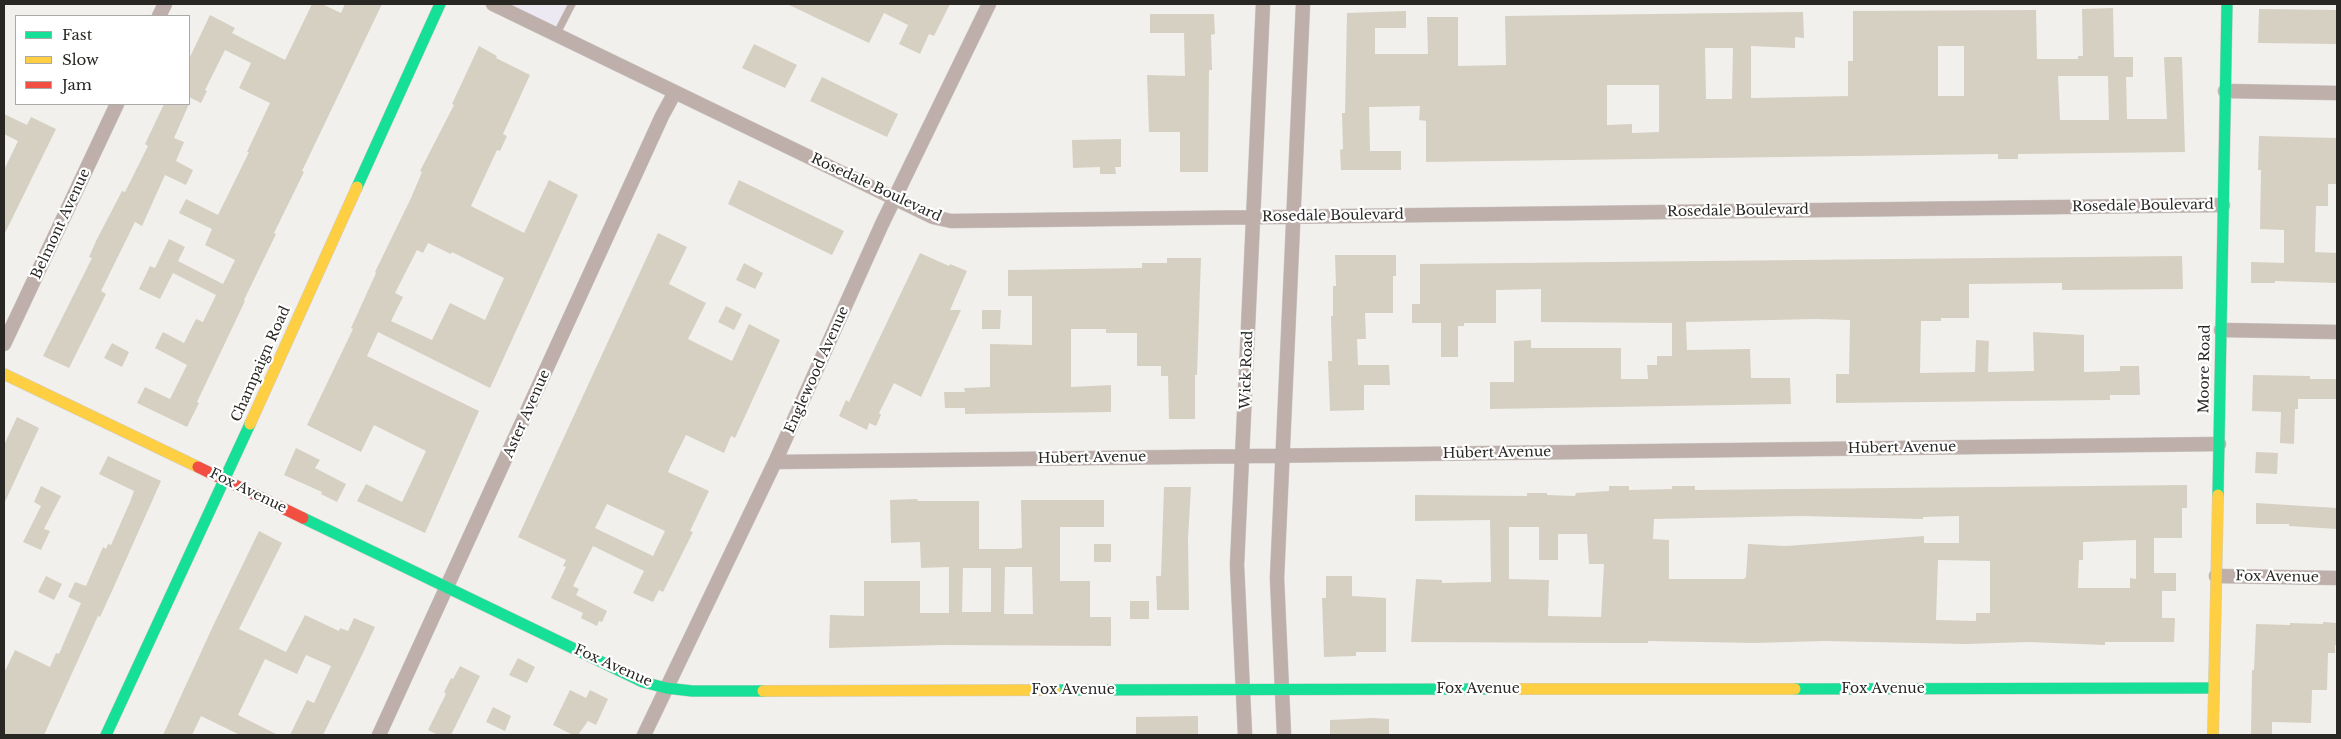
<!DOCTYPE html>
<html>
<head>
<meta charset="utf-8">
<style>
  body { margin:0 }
  #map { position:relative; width:2341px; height:739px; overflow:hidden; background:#f2f0ec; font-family:"Libre Baskerville",serif }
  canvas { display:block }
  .frame { position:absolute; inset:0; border:5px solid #282724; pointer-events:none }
  .legend { position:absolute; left:15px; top:15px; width:175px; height:90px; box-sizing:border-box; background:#fff; border:1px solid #a9a9a7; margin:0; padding:6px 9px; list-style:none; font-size:15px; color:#282724 }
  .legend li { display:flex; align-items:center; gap:10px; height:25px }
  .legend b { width:25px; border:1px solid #a9a9a7 }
</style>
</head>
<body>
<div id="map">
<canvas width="2341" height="739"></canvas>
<div class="frame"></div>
<ul class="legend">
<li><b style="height:6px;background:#16e098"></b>Fast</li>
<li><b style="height:6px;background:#ffcf43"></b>Slow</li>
<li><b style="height:6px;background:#f24e42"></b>Jam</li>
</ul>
</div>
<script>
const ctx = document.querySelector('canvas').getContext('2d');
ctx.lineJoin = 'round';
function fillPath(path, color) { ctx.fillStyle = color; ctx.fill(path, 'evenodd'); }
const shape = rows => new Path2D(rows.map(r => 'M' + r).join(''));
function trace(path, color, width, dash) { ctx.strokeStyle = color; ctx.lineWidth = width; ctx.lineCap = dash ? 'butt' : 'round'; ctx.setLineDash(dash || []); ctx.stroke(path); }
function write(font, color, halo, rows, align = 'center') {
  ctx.font = font + ' "Libre Baskerville",serif'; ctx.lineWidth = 4.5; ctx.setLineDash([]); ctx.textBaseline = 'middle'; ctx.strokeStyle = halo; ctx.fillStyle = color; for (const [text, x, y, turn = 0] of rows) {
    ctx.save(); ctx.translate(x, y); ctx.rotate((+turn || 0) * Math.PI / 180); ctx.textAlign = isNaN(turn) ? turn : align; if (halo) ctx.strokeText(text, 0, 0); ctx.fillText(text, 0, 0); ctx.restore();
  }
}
fillPath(shape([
  [493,4,571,4,556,35]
]), '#ede9f3');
fillPath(shape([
  [312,4,322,4,341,13,345,4,382,4,302,171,304,172,274,233,276,234,244,300,245,301,197,402,199,403,187,427,137,403,145,387,170,399,187,365,155,348,163,332,184,343,196,319,203,322,216,295,173,273,160,299,139,289,150,266,155,268,169,239,185,247,178,261,223,284,235,260,205,245,212,229,179,213,186,199,218,215,249,152,247,152,270,103,239,88,251,63,225,50,205,90,207,91,201,103,189,97,189,59,210,15,235,28,232,33,285,60],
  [787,4,950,4,934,36,929,34,920,54,899,44,908,25,884,13,869,43],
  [2113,8,2114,57,2133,57,2133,77,2126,77,2127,119,2167,119,2164,57,2182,57,2185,152,2018,154,2018,159,1998,159,1998,154,1426,162,1426,121,1419,120,1420,106,1369,107,1370,151,1401,151,1401,170,1341,170,1340,150,1343,149,1342,113,1345,113,1347,13,1406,11,1406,28,1375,28,1375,54,1428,54,1427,17,1458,17,1458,66,1506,65,1505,16,1803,12,1804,38,1795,37,1795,48,1751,46,1751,98,1848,96,1848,61,1853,61,1853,11,2036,10,2037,59,2078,59,2078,56,2083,56,2082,9],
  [1938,46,1964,46,1964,96,1938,96],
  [1705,48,1733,48,1732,99,1706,99],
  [2058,76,2108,76,2109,120,2060,120],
  [1607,85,1659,85,1659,132,1632,133,1632,124,1607,125],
  [2259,9,2337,10,2337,44,2258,43],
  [1150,14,1214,14,1215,34,1211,35,1212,70,1209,70,1208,172,1180,172,1180,132,1149,132,1147,75,1185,76,1184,33,1150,33],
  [754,44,797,65,785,88,742,68],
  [479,46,497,56,496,58,530,75,503,134,507,136,500,151,497,150,471,206,524,233,549,180,578,195,490,388,378,332,367,356,479,411,425,533,357,501,366,484,402,502,426,451,374,425,361,452,307,425,353,329,351,328,376,273,375,272,411,198,422,172,420,171,454,105,452,104],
  [428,243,451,254,452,252,504,278,485,320,450,303,432,340,391,321,403,297,395,293,417,250,423,253],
  [822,77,898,114,887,137,810,101],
  [164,104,189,104,174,138,184,142,176,161,193,170,186,185,165,175,142,226,135,222,101,291,106,294,69,368,43,356,92,258,89,257,97,239,122,191,125,192,148,146,145,144],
  [4,114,27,125,31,117,56,129,4,235,4,170,18,141,4,134],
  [2259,136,2337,138,2337,184,2328,184,2328,206,2316,206,2315,252,2337,253,2337,283,2275,281,2275,283,2251,283,2251,262,2284,263,2284,230,2260,229,2261,170,2258,170],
  [1121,139,1121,167,1115,167,1116,174,1100,174,1100,167,1073,168,1072,140],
  [739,180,844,231,832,255,728,204],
  [658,233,687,247,669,284,706,303,688,339,732,361,749,324,780,340,735,438,731,436,724,453,686,435,670,467,668,472,709,491,690,531,693,532,663,592,659,590,653,602,633,593,644,571,593,546,573,586,579,589,576,595,607,611,602,622,599,621,597,626,581,618,583,613,551,598,566,567,563,566,566,560,518,537],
  [607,504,665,531,653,556,595,528],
  [920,253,949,266,950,264,967,271,950,310,961,310,921,397,894,383,879,413,881,415,876,426,869,423,867,430,839,416,846,400,849,402],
  [1335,255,1396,255,1396,276,1393,276,1393,313,1365,313,1366,339,1357,339,1358,365,1389,365,1390,385,1364,385,1364,410,1330,411,1328,361,1332,361,1331,316,1333,316,1333,286,1336,286],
  [2182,256,2183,289,2062,290,2062,283,1969,284,1969,318,1941,318,1941,321,1921,321,1920,373,1975,372,1976,340,1989,341,1988,372,2034,371,2033,332,2084,335,2084,372,2120,371,2120,366,2139,366,2140,395,2110,395,2110,400,1836,403,1836,374,1849,374,1850,320,1815,319,1686,322,1687,350,1750,349,1751,378,1790,378,1791,404,1490,409,1490,382,1514,382,1514,341,1531,340,1531,348,1621,348,1621,379,1648,379,1647,365,1657,365,1657,356,1672,356,1672,323,1541,322,1541,289,1496,290,1496,323,1464,323,1464,326,1458,326,1458,357,1441,357,1441,323,1412,323,1412,304,1420,304,1420,264],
  [1167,258,1201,258,1197,375,1195,375,1195,419,1169,419,1168,376,1161,376,1161,366,1137,366,1137,333,1106,333,1106,329,1071,329,1071,387,1111,385,1111,412,965,414,965,408,945,408,944,392,965,392,964,388,990,387,990,344,1032,345,1032,296,1008,296,1008,270,1142,268,1142,263,1167,263],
  [744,263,763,273,755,289,736,280],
  [726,306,742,314,734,330,718,322],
  [982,310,1001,310,1000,329,982,329],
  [112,343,129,352,122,367,104,358],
  [2253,375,2310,376,2310,379,2337,379,2337,399,2298,399,2298,409,2295,409,2294,444,2280,443,2281,412,2252,411],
  [17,417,39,428,4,504,4,445],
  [296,448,320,460,315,468,346,484,337,502,321,494,322,492,284,475],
  [2256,452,2278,453,2277,474,2255,473],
  [108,456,161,481,112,591,100,617,98,616,44,735,4,735,4,673,15,650,50,667,56,653,59,654,81,603,68,597,75,582,86,586,103,547,106,549,108,544,111,545,130,502,134,491,99,474],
  [2187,485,2187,508,2182,508,2182,538,2154,538,2154,573,2176,573,2176,591,2162,591,2162,618,2175,618,2174,642,2105,642,2105,645,2029,642,1966,644,1825,641,1755,643,1648,641,1648,643,1612,643,1411,642,1416,579,1442,580,1442,583,1491,582,1490,520,1415,521,1415,495,1527,496,1527,493,1547,493,1547,495,1575,496,1576,493,1609,491,1609,486,1629,486,1629,490,1672,489,1672,486,1695,486,1695,490],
  [1959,516,1959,543,1924,543,1924,536,1786,546,1748,544,1746,577,1744,579,1669,579,1669,540,1653,539,1654,519,1801,516,1923,519,1923,517],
  [1509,527,1539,527,1539,560,1558,560,1558,534,1587,534,1589,564,1604,564,1601,617,1548,616,1549,580,1509,579],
  [2136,540,2136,579,2130,578,2130,588,2078,588,2079,560,2083,560,2083,542],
  [1938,560,1990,561,1990,613,1976,613,1976,621,1936,620],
  [41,486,61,496,44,529,50,531,41,550,23,542,41,506,34,502],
  [1164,487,1191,487,1188,538,1189,610,1157,610,1156,576,1161,576],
  [917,499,918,501,979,501,979,549,1015,549,1022,548,1021,500,1104,500,1104,527,1060,527,1060,581,1090,581,1090,617,1111,617,1111,646,942,645,829,648,830,615,864,616,864,581,920,581,920,613,949,613,949,567,921,568,920,542,891,543,890,500],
  [1005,567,1032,567,1033,614,1004,614],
  [963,568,991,568,991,612,962,612],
  [2256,503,2337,508,2337,529,2289,526,2289,524,2256,524],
  [259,531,282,543,239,629,286,652,305,615,339,631,340,628,348,631,354,618,375,627,362,655,323,735,290,735,307,700,314,703,331,666,306,655,297,674,265,659,238,715,278,735,240,735,201,716,192,735,163,735,213,626],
  [1094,544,1111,544,1111,562,1094,562],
  [46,576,62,584,54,600,38,592],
  [1326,576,1352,576,1352,596,1386,598,1386,652,1356,652,1356,656,1324,657,1322,598,1326,598],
  [1130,601,1149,601,1149,619,1130,619],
  [2323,622,2337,623,2337,645,2335,645,2335,653,2328,653,2327,690,2312,690,2311,723,2272,722,2272,735,2251,735,2252,670,2254,670,2256,624,2290,625,2290,623,2323,624],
  [518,658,535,667,527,683,509,675],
  [460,666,480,676,451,735,438,735,428,730,446,694,444,692,451,678,453,679],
  [570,690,586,698,590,690,608,699,596,725,588,721,578,735,573,735,553,725],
  [493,707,511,716,505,731,486,722],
  [1198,716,1198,735,1136,735,1136,717],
  [1373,718,1389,719,1389,735,1330,735,1330,720]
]), '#d6d0c2');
const lane = shape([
  [556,35,572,4]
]);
const street = shape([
  [493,4,933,217,951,221,2223,205],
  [159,16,165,4],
  [2225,91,2337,93],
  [2221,330,2337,332],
  [4,344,117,104],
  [775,462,2219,444],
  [2216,576,2337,578],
  [379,735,662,116,675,92],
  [644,735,775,462,882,224,989,4],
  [1245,735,1237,565,1263,4],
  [1284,735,1277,578,1303,4]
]);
const fast = shape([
  [357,187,440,4],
  [2218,495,2227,4],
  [303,518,643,682,666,688,692,691,763,691],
  [1795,689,2214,688],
  [1055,690,1495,689],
  [106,735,250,424]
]);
const slow = shape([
  [4,374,198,467],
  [250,424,357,187],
  [1495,689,1795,689],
  [763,691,1055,690],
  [2213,735,2218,495]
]);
const jam = shape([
  [198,467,303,518]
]);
trace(lane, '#cdccc9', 8);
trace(street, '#cdccc9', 15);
trace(fast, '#cdccc9', 12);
trace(slow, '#cdccc9', 12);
trace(jam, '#cdccc9', 12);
trace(lane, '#beafab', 7);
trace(street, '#beafab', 14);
trace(fast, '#16e098', 11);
trace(slow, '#ffcf43', 11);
trace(jam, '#f24e42', 11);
write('14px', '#282724', '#fff', [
  ["Rosedale Boulevard",876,188,25],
  ["Rosedale Boulevard",2143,206,-1],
  ["Rosedale Boulevard",1738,211,-1],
  ["Rosedale Boulevard",1333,216,-1],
  ["Belmont Avenue",61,224,-65],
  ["Champaign Road",261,364,-66],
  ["Moore Road",2205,369,-89],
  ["Englewood Avenue",817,370,-66],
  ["Wick Road",1247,370,-88],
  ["Aster Avenue",527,414,-66],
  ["Hubert Avenue",1902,448,-1],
  ["Hubert Avenue",1497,453,-1],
  ["Hubert Avenue",1092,458,-1],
  ["Fox Avenue",248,491,26],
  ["Fox Avenue",2277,577,1],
  ["Fox Avenue",613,666,24],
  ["Fox Avenue",1478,689],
  ["Fox Avenue",1883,689],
  ["Fox Avenue",1073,690]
]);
</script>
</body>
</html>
